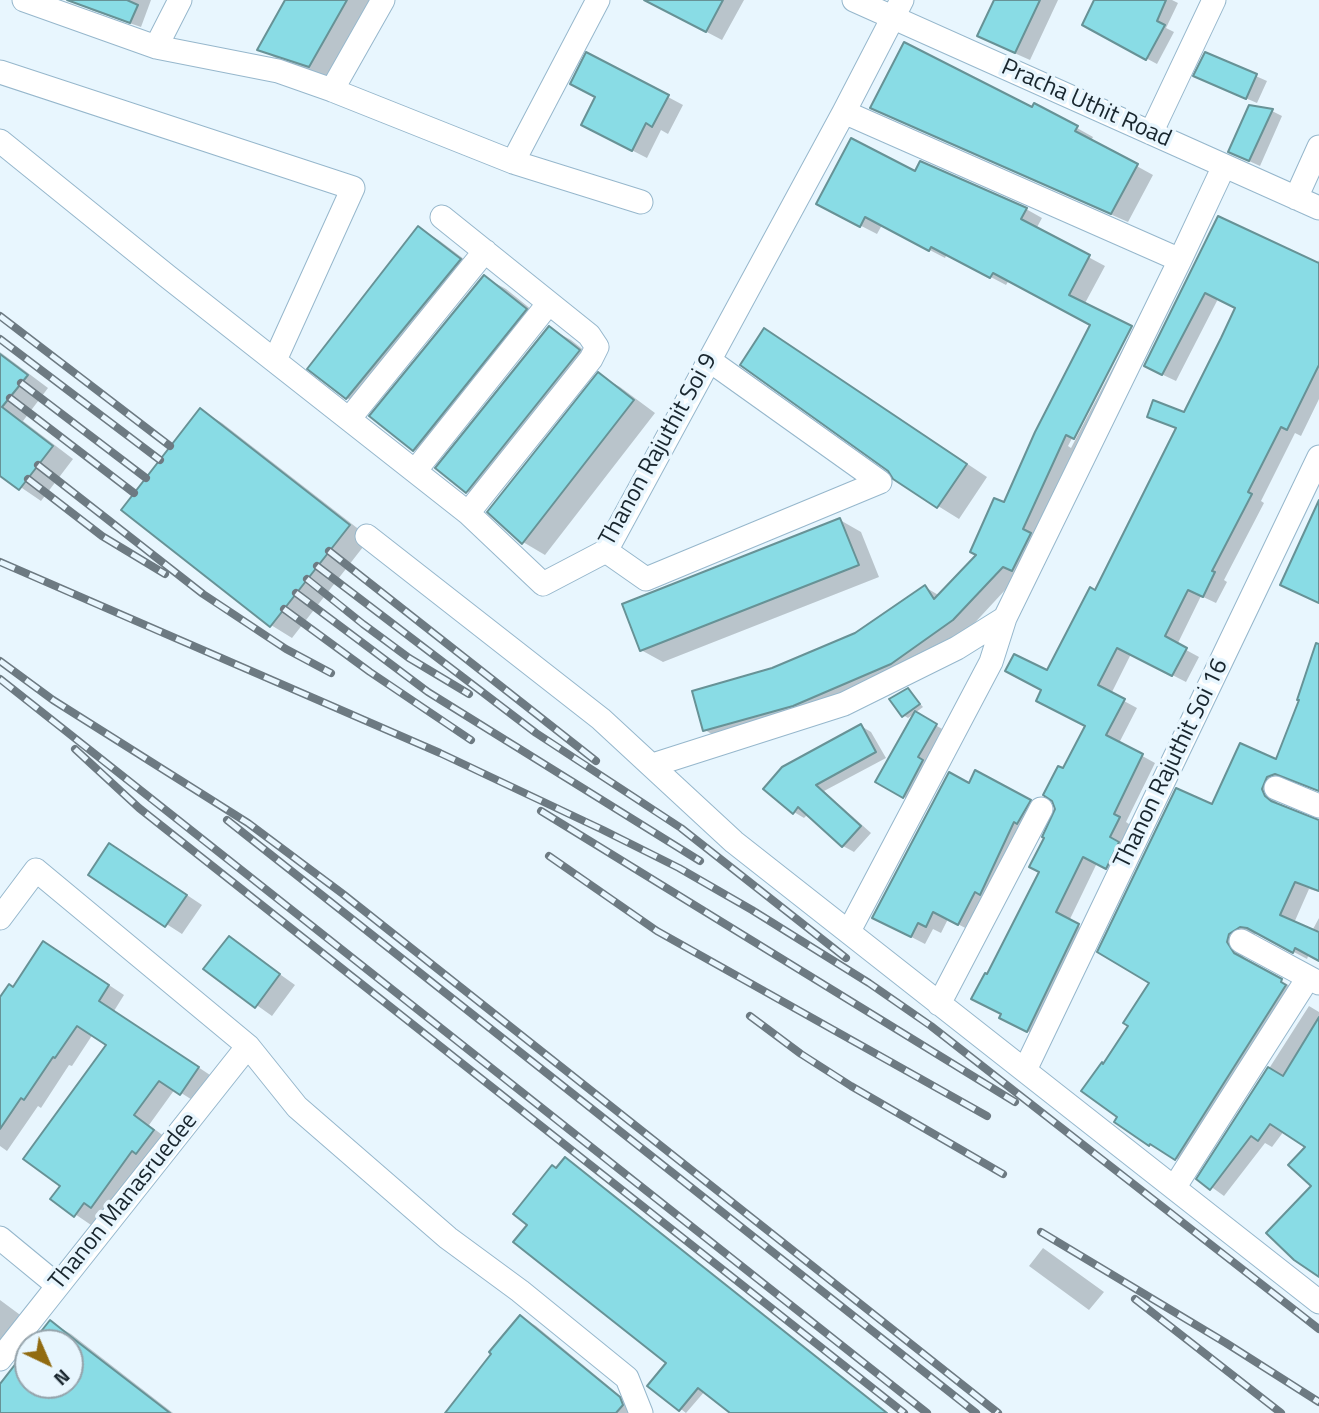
<!DOCTYPE html>
<html>
<head>
<meta charset="utf-8">
<style>
  body { margin:0 }
  #map { position:relative; width:1319px; height:1413px; overflow:hidden; background:#e8f6fe; font-family:"Titillium Web",sans-serif }
  canvas { display:block }
  .north { position:absolute; left:14px; top:1329px; width:70px; height:70px; box-sizing:border-box; background:#e8f6fe; border:2px solid #95a3ab; border-radius:50%; rotate:136deg; font-size:19px; font-weight:700; line-height:28px; text-align:center; color:#19262e }
  .north::after { content:''; display:block; margin:auto; width:24px; height:32px; background:#916b11; clip-path:polygon(50% 0,100% 100%,50% 72%,0 100%) }
</style>
</head>
<body>
<div id="map">
<canvas width="1319" height="1413"></canvas>
<div class="north">N</div>
</div>
<script>
const ctx = document.querySelector('canvas').getContext('2d');
ctx.lineJoin = 'round';
function fillPath(path, color) { ctx.fillStyle = color; ctx.fill(path, 'evenodd'); }
const shape = rows => new Path2D(rows.map(r => 'M' + r).join(''));
function trace(path, color, width, dash) { ctx.strokeStyle = color; ctx.lineWidth = width; ctx.lineCap = dash ? 'butt' : 'round'; ctx.setLineDash(dash || []); ctx.stroke(path); }
function write(font, color, halo, rows, align = 'center') {
  ctx.font = font + ' "Titillium Web",sans-serif'; ctx.lineWidth = 7; ctx.setLineDash([]); ctx.textBaseline = 'middle'; ctx.strokeStyle = halo; ctx.fillStyle = color; for (const [text, x, y, turn = 0] of rows) {
    ctx.save(); ctx.translate(x, y); ctx.rotate((+turn || 0) * Math.PI / 180); ctx.textAlign = isNaN(turn) ? turn : align; if (halo) ctx.strokeText(text, 0, 0); ctx.fillText(text, 0, 0); ctx.restore();
  }
}
fillPath(shape([
  [83,0,151,0,141,27,91,10,81,4],
  [287,0,371,0,328,76,286,64,260,49],
  [669,0,744,0,722,40,680,18],
  [996,0,1058,0,1030,60,994,44],
  [1096,0,1172,0,1178,3,1166,28,1174,32,1157,64,1084,25],
  [1206,54,1267,81,1257,103,1206,81],
  [668,97,683,105,668,134,661,130,647,158,598,133],
  [872,107,1033,109,1077,128,1093,137,1091,141,1153,175,1128,222,888,116],
  [1272,111,1282,116,1260,166,1240,157],
  [921,163,1026,209,1042,218,1036,229,1105,266,1084,305,1130,327,1068,446,1071,448,1133,329,1146,337,1019,575,969,629,907,672,720,739,705,730,773,670,856,635,925,587,940,596,978,555,1092,325,1009,280,1006,285,947,254,945,258,882,225,877,234,834,212,915,173],
  [1219,219,1317,264,1319,260,1319,399,1301,436,1295,433,1261,501,1264,503,1224,580,1227,582,1216,603,1201,596,1177,645,1199,657,1186,682,1131,654,1111,694,1137,708,1119,743,1155,763,1126,822,1132,826,1120,875,1097,863,1069,921,1092,933,1041,1038,1015,1025,1003,1014,988,976,1041,872,1057,809,1064,770,1087,726,1048,673,1095,592,1177,429,1149,416,1185,415,1237,308,1218,299,1176,381,1159,373],
  [419,228,440,241,481,272,369,410,347,398,310,368],
  [484,277,506,289,547,322,436,462,414,449],
  [549,328,571,340,600,363,489,503,467,491],
  [786,343,987,477,959,519,938,506],
  [0,352,48,388,23,421,73,459,41,501,0,473],
  [599,375,620,387,655,413,545,555,523,542,489,511],
  [201,410,222,423,370,538,292,638,271,625],
  [840,520,861,532,879,577,663,662,641,650],
  [1319,649,1319,791,1296,782,1288,781,1275,798,1278,806,1319,824,1319,892,1309,889,1294,923,1312,931,1319,918,1319,960,1309,954,1307,959,1262,935,1254,934,1242,941,1240,951,1247,962,1294,988,1190,1166,1150,1144,1116,1121,1119,1117,1104,1065,1130,1025,1151,983,1212,806,1277,761],
  [908,690,923,707,908,718,903,715],
  [915,714,946,731,914,803,877,781],
  [861,726,871,732,886,758,824,791,871,833,854,852,843,846,808,814,804,818,794,812],
  [970,785,1030,802,1044,810,973,932,948,919,941,933,933,929,925,944,888,925],
  [125,854,202,905,182,934,90,875],
  [229,938,295,985,272,1016,206,969],
  [59,952,124,995,114,1011,213,1077,197,1103,175,1089,149,1125,169,1140,107,1215,101,1212,91,1225,53,1199,63,1185,108,1045,93,1034,72,1066,69,1065,41,1108,38,1106,7,1151,0,1146,0,1000],
  [1309,1006,1319,1012,1319,1276,1314,1186,1307,1147,1284,1131,1272,1147,1265,1143,1224,1196,1199,1178],
  [1043,1248,1104,1292,1089,1310,1029,1266],
  [0,1300,27,1320,0,1355],
  [521,1317,536,1326,635,1408,637,1413,448,1413],
  [50,1322,71,1334,173,1413,0,1413,0,1387,28,1351,28,1385,70,1385,70,1343,34,1343],
  [668,1363,886,1413,733,1413,705,1391,686,1413,650,1385]
]), '#0003');
const building = shape([
  [67,0,127,0,138,5,130,23,67,0],
  [285,0,347,0,309,67,257,50,285,0],
  [644,0,723,0,706,32,644,0],
  [994,0,1040,0,1015,53,977,36,994,0],
  [1094,0,1166,0,1157,21,1165,25,1146,60,1082,25,1094,0],
  [904,42,1032,107,1034,103,1078,126,1075,131,1138,164,1111,214,870,108,904,42],
  [586,52,669,95,652,127,646,123,632,151,581,125,595,97,570,84,586,52],
  [1205,52,1257,74,1246,99,1193,76,1205,52],
  [1249,105,1273,109,1249,161,1228,152,1249,105],
  [851,138,915,171,920,161,1027,208,1021,219,1090,255,1069,295,1132,326,1074,439,1066,435,1023,529,1031,533,1012,571,1003,567,953,620,891,664,793,706,703,731,692,691,772,668,855,633,925,585,934,599,976,555,970,552,994,498,1004,502,1035,432,1090,325,993,273,990,278,931,247,929,251,865,217,860,227,816,204,851,138],
  [1218,216,1319,263,1319,365,1287,430,1281,427,1248,492,1252,494,1212,571,1215,572,1203,597,1188,590,1165,636,1187,648,1172,676,1117,648,1098,685,1125,699,1106,735,1143,754,1114,814,1120,817,1110,837,1119,842,1106,869,1083,857,1056,912,1079,924,1027,1032,999,1018,1001,1014,971,999,985,973,987,974,1039,872,1029,867,1044,838,1042,837,1055,809,1052,801,1043,795,1058,766,1063,768,1085,726,1036,701,1041,690,1005,671,1014,654,1047,670,1090,587,1095,590,1176,428,1147,417,1153,400,1184,412,1221,338,1235,308,1205,293,1162,375,1144,366,1218,216],
  [418,226,461,259,346,399,307,369,418,226],
  [484,275,527,309,413,451,369,416,484,275],
  [549,326,580,350,466,493,435,468,549,326],
  [764,328,967,464,937,508,893,479,888,471,740,365,764,328],
  [0,354,28,375,2,407,53,446,19,490,0,476,0,354],
  [598,372,634,400,522,544,487,512,598,372],
  [200,408,350,525,270,627,121,510,200,408],
  [1319,500,1319,603,1280,585,1319,500],
  [840,518,859,565,640,651,622,604,840,518],
  [1316,643,1319,644,1319,791,1275,774,1267,777,1262,789,1265,796,1271,801,1319,820,1319,891,1295,882,1280,915,1319,932,1319,961,1295,948,1293,953,1247,928,1240,927,1229,934,1227,942,1234,953,1282,979,1281,982,1286,985,1175,1160,1150,1144,1149,1146,1114,1122,1117,1117,1081,1091,1102,1062,1103,1064,1128,1026,1123,1023,1149,983,1097,952,1176,788,1212,804,1240,743,1276,759,1299,700,1297,700,1316,643],
  [908,688,920,704,902,717,889,699,908,688],
  [915,711,937,724,918,757,923,760,903,798,875,782,915,711],
  [861,724,876,752,816,785,861,826,842,847,798,807,793,814,763,789,782,767,861,724],
  [975,770,1031,800,1017,824,1014,822,980,895,975,892,958,925,933,912,926,927,918,923,911,937,872,918,949,772,969,783,975,770],
  [109,843,187,895,165,927,88,875,109,843],
  [229,936,280,974,255,1008,203,969,229,936],
  [43,941,109,985,99,1001,199,1067,180,1095,159,1081,134,1115,154,1130,136,1154,132,1151,91,1208,84,1203,74,1217,50,1199,60,1186,23,1159,106,1045,77,1026,55,1058,53,1057,24,1100,21,1098,0,1129,0,997,9,984,13,987,43,941],
  [1319,1017,1319,1277,1294,1260,1266,1233,1311,1186,1288,1165,1305,1147,1270,1124,1258,1141,1251,1136,1210,1190,1196,1179,1268,1067,1283,1076,1319,1017],
  [565,1157,887,1413,730,1413,698,1388,679,1411,647,1386,666,1363,513,1242,527,1225,513,1214,552,1165,556,1168,565,1157],
  [520,1315,620,1397,623,1405,616,1413,445,1413,491,1354,489,1352,520,1315],
  [50,1320,79,1343,170,1413,0,1413,0,1384,28,1348,28,1385,70,1385,70,1343,32,1343,50,1320]
]);
fillPath(building, '#89dce5');
trace(building, '#679296', 2);
const street = shape([
  [24,0,156,47,278,71,332,90,513,162,641,202],
  [854,0,1319,208],
  [156,47,180,0],
  [0,72,353,188,275,360],
  [332,90,383,0],
  [844,112,1180,260],
  [1151,133,1214,0],
  [0,141,167,276,468,513,543,584,606,551,844,112,902,0],
  [513,162,598,0],
  [1296,198,1319,147],
  [442,217,589,335,597,347,591,359,468,513],
  [349,419,485,251],
  [415,471,549,303],
  [367,536,601,719,734,842,1319,1302],
  [606,551,646,579,880,482,709,360],
  [653,765,844,704,957,648,1005,618,1180,260,1224,166],
  [1276,788,1319,806],
  [0,918,36,870,248,1046,297,1107,448,1238,520,1291,627,1378,641,1413],
  [849,931,991,662,1005,618],
  [1241,941,1319,983],
  [939,1004,1041,809],
  [1025,1070,1319,457],
  [1174,1188,1308,978],
  [0,1238,57,1285],
  [0,1359,248,1046]
]);
trace(street, '#96b7cc', 25);
trace(street, '#fff', 23);
const rail = shape([
  [0,316,170,446],
  [0,339,160,460],
  [21,383,146,478],
  [10,398,134,493],
  [38,465,203,594,286,649,331,673],
  [28,479,102,536,165,574],
  [329,551,596,761],
  [0,562,440,753,603,830,679,868,752,910,869,983,931,1026,1319,1329],
  [317,566,536,733,681,828,846,958],
  [307,579,363,624,409,658,469,694],
  [296,593,428,692,700,861],
  [284,609,370,672,471,740],
  [0,661,53,700,248,823,343,894,998,1413],
  [0,679,927,1413],
  [75,749,139,808,182,842,904,1413],
  [541,811,1015,1102],
  [227,820,976,1413],
  [549,856,657,931,987,1116],
  [750,1016,801,1054,851,1086,1003,1174],
  [1041,1232,1226,1343,1319,1402],
  [1135,1299,1281,1413]
]);
trace(rail, '#6d7a82', 8);
trace(rail, '#e8f6fe', 5, [16]);
write('24px', '#19262e', '#e8f6fe', [
  ["Pracha Uthit Road",1086,104,24],
  ["Thanon Rajuthit Soi 9",659,450,-61],
  ["Thanon Rajuthit Soi 16",1172,764,-64],
  ["Thanon Manasruedee",124,1202,-51]
]);
</script>
</body>
</html>
